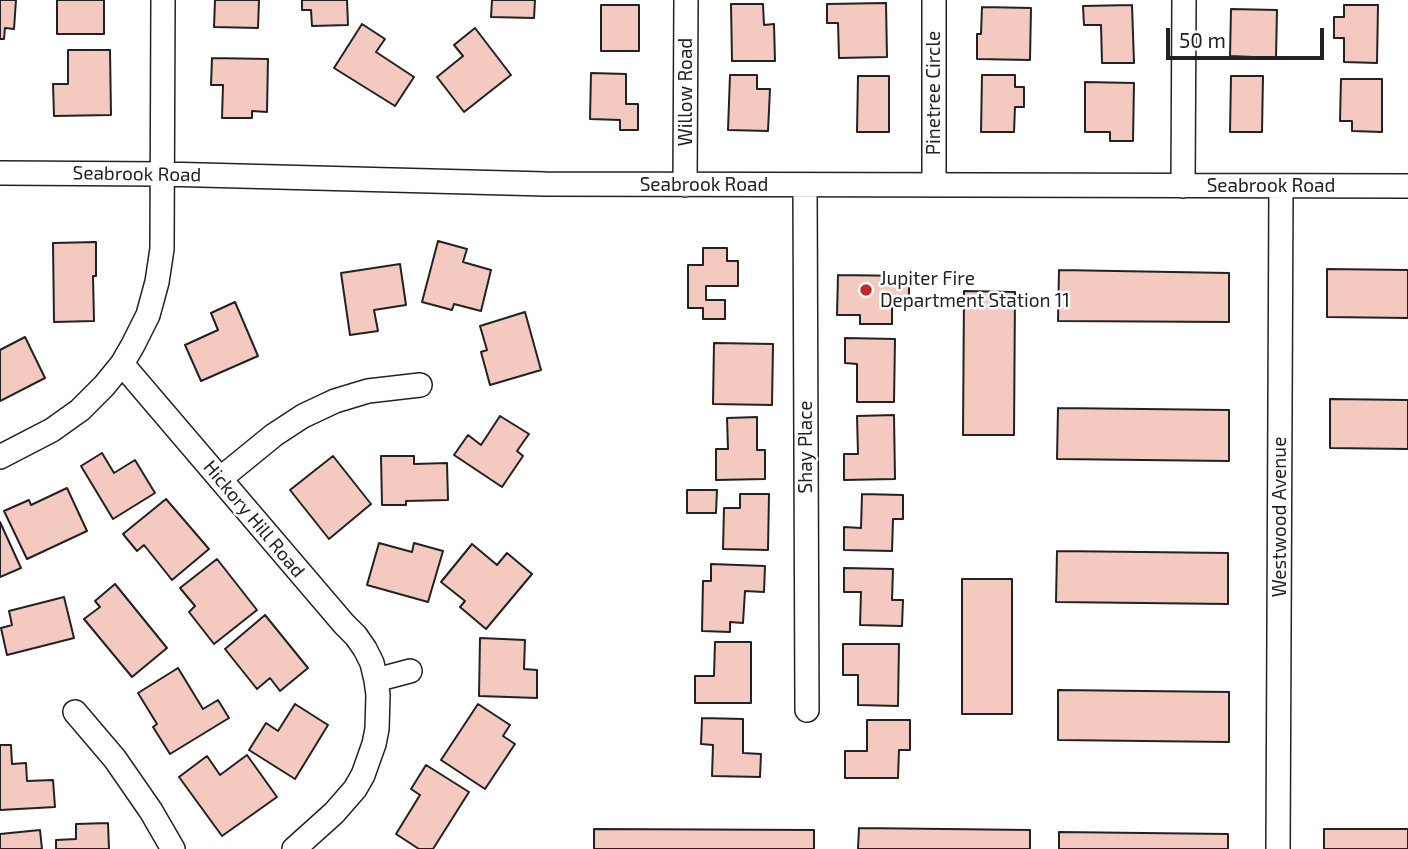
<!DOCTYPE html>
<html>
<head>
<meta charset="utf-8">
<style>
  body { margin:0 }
  #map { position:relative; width:1408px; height:849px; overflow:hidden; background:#fff; font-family:"Exo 2",sans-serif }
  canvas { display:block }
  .scale { position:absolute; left:1166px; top:28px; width:158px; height:32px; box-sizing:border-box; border:4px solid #222; border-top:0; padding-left:9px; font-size:21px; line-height:24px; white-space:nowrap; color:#222; -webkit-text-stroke:5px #fff; paint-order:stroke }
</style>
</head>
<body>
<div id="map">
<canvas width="1408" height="849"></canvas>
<div class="scale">50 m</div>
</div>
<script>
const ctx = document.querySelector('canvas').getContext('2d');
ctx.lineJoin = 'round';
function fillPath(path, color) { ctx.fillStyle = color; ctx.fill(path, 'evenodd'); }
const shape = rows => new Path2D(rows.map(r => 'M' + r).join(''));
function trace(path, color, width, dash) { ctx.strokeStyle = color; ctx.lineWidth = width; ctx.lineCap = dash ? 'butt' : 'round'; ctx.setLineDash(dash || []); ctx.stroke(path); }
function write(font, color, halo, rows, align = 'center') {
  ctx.font = font + ' "Exo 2",sans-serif'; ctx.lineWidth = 5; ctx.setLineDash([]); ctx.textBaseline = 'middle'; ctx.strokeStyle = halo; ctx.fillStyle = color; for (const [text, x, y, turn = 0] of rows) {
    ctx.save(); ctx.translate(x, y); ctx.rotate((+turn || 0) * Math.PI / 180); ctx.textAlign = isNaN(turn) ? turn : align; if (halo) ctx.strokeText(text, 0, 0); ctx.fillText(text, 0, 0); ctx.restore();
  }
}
const building = shape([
  [0,0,16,0,14,29,5,28,4,39,0,39,0,0],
  [57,0,104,0,104,34,57,34,57,0],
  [215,0,259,0,258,28,214,27,215,0],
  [302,0,347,0,348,25,312,26,311,10,302,10,302,0],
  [492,0,535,0,534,18,491,17,492,0],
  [886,3,887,57,839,58,838,23,827,23,827,4,886,3],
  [731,4,763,4,764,25,774,24,775,61,732,61,731,4],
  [601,5,639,5,639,51,601,51,601,5],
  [1132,5,1134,63,1102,63,1101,25,1084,25,1083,6,1132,5],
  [1344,5,1378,5,1377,63,1344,62,1344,38,1334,38,1334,17,1344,17,1344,5],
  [982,7,1031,8,1030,60,977,59,977,34,981,34,982,7],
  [1231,9,1277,10,1276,58,1230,56,1231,9],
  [362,24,385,39,376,52,414,77,395,106,334,68,362,24],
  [475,28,511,75,464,112,437,77,463,56,454,45,475,28],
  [68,50,110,50,111,115,54,116,53,84,68,84,68,50],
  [212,58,268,59,267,112,252,111,252,118,222,118,223,85,211,85,212,58],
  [591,73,626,74,626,104,638,104,638,130,620,130,620,120,590,119,591,73],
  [730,75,757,75,757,89,770,89,768,131,728,130,730,75],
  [982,75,1015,75,1015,87,1024,87,1024,107,1015,107,1014,132,981,132,982,75],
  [858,76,889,76,889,132,857,132,858,76],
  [1231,76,1263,76,1262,132,1230,132,1231,76],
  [1341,79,1382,79,1382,132,1352,131,1352,121,1340,121,1341,79],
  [1085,82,1134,83,1133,141,1110,141,1110,132,1085,132,1085,82],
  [438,241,467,249,463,262,491,270,481,311,454,304,452,310,422,302,438,241],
  [96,242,96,276,93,276,94,321,54,322,53,243,96,242],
  [703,248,727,248,727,261,738,261,738,286,706,286,706,300,725,300,725,319,703,319,703,308,688,308,688,265,703,265,703,248],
  [400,264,406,305,374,310,378,331,350,335,341,273,400,264],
  [1327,269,1408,270,1408,318,1327,317,1327,269],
  [1059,270,1229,273,1229,322,1058,321,1059,270],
  [838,275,909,276,909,305,892,305,892,324,860,324,860,315,837,315,838,275],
  [964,291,1015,292,1014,435,963,435,964,291],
  [235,302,258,356,201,381,185,345,218,330,211,313,235,302],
  [525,312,541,370,490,385,481,352,487,350,480,326,525,312],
  [25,337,45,378,0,401,0,350,25,337],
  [845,338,895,339,894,402,857,402,857,364,845,363,845,338],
  [714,343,773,344,772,405,713,404,714,343],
  [1330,399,1408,400,1408,449,1330,448,1330,399],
  [1058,408,1229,410,1229,461,1057,459,1058,408],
  [894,415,895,479,844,480,844,454,858,454,857,416,894,415],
  [500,416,529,434,517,451,523,456,502,487,454,455,468,435,481,445,500,416],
  [757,417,757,450,765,450,765,479,716,480,716,449,728,449,727,418,757,417],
  [102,453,114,473,135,460,155,493,113,519,81,466,102,453],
  [333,456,371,504,329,539,290,490,333,456],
  [381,456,414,456,414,464,447,463,448,500,406,501,406,505,382,505,381,456],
  [67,488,87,531,27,559,4,511,29,500,31,505,67,488],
  [687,490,717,490,716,513,687,513,687,490],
  [740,494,769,494,768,550,723,549,724,508,740,508,740,494],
  [862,494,903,495,903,519,893,519,892,551,844,550,844,527,861,528,862,494],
  [166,499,209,549,172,580,144,545,137,551,123,534,166,499],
  [0,522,21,568,0,577,0,522],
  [379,543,412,552,414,543,443,551,428,602,367,585,379,543],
  [472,544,497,565,507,553,532,574,486,629,460,607,465,601,441,582,472,544],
  [1057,551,1228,553,1228,604,1056,602,1057,551],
  [217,559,257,610,214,644,189,612,195,606,180,588,217,559],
  [711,564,765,566,764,592,745,591,743,623,730,622,730,632,702,631,703,581,711,581,711,564],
  [844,568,893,569,892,600,903,600,902,626,860,625,861,592,844,592,844,568],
  [962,579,1012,579,1012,714,962,714,962,579],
  [115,584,167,648,132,677,84,619,100,607,95,601,115,584],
  [64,597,74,638,7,655,1,628,12,625,9,611,64,597],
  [265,615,308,668,280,691,270,678,257,689,225,649,265,615],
  [480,638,525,640,524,669,537,670,537,698,479,696,480,638],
  [715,642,751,642,751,703,695,703,695,676,714,676,715,642],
  [843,644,899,644,898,706,858,705,858,675,843,675,843,644],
  [178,668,203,709,218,700,229,718,170,754,153,727,157,724,138,693,178,668],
  [1058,690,1229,692,1229,742,1058,740,1058,690],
  [295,704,328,725,295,779,249,750,266,723,278,731,295,704],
  [478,704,510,725,503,736,515,744,485,789,441,760,478,704],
  [702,718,743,719,743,753,761,754,760,777,712,776,713,745,701,744,702,718],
  [867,720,910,720,910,750,899,750,898,778,845,778,845,751,867,751,867,720],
  [0,745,11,745,12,764,26,763,27,781,53,780,55,807,0,810,0,745],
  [247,755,277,797,222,836,179,777,207,756,220,775,247,755],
  [426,765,469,792,433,849,419,849,396,834,420,795,411,789,426,765],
  [108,823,109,849,56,849,56,840,76,839,76,824,108,823],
  [859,828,1030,830,1030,849,858,849,859,828],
  [594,829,814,830,814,849,594,849,594,829],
  [1324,829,1408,829,1408,849,1324,849,1324,829],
  [40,830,42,849,0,849,0,834,40,830],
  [1059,832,1228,834,1228,849,1059,849,1059,832]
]);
fillPath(building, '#f3c9c0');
trace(building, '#222', 2);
const minor = shape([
  [0,173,163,174,545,184,1408,186],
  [685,185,686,0],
  [805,185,807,710],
  [934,185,934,0],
  [1183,186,1184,0],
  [122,364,344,624,356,636,365,649,372,663,376,680,378,695,377,729,374,744,363,775,355,789,334,813,294,849],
  [0,457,52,430,80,410,104,386,122,364,133,345,148,315,157,282,162,249,163,0],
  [220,479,274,435,303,416,335,401,368,391,420,385],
  [376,680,410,671],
  [75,712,115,759,151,811,173,849],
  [1278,849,1281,186]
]);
trace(minor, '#222', 26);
trace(minor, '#fff', 23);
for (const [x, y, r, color] of [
  [866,290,7,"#c62828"]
]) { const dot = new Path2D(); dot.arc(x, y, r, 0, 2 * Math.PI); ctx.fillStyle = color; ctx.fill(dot); trace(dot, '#fff', 2.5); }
write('19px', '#222', '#fff', [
  ["Willow Road",686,92,-90],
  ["Pinetree Circle",934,93,-90],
  ["Seabrook Road",137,174,1],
  ["Seabrook Road",704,185],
  ["Seabrook Road",1271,186],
  ["Shay Place",806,447,-90],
  ["Westwood Avenue",1280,517,-90],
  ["Hickory Hill Road",254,519,50]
]);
write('19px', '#222', '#fff', [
  ["Jupiter Fire",880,279],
  ["Department Station 11",880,301]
], 'left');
</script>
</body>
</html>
